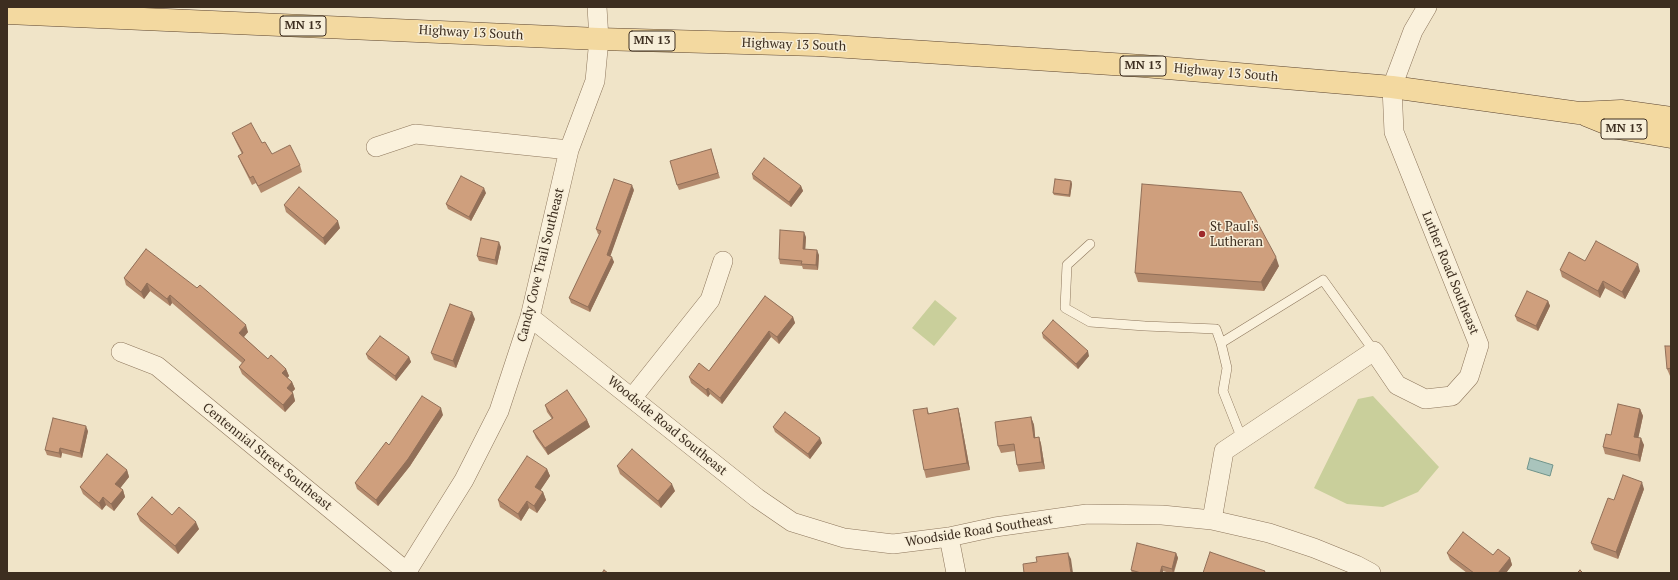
<!DOCTYPE html>
<html>
<head>
<meta charset="utf-8">
<style>
  body { margin:0 }
  #map { position:relative; width:1678px; height:580px; overflow:hidden; background:#f0e4c8; font-family:"PT Serif",serif }
  canvas { display:block }
  .frame { position:absolute; inset:0; border:8px solid #3d2e20; pointer-events:none }
</style>
</head>
<body>
<div id="map">
<canvas width="1678" height="580"></canvas>
<div class="frame"></div>
</div>
<script>
const ctx = document.querySelector('canvas').getContext('2d');
ctx.lineJoin = 'round';
function fillPath(path, color) { ctx.fillStyle = color; ctx.fill(path, 'evenodd'); }
const shape = rows => new Path2D(rows.map(r => 'M' + r).join(''));
function trace(path, color, width, dash) { ctx.strokeStyle = color; ctx.lineWidth = width; ctx.lineCap = dash ? 'butt' : 'round'; ctx.setLineDash(dash || []); ctx.stroke(path); }
function write(font, color, halo, rows, align = 'center') {
  ctx.font = font + ' "PT Serif",serif'; ctx.lineWidth = 3; ctx.setLineDash([]); ctx.textBaseline = 'middle'; ctx.strokeStyle = halo; ctx.fillStyle = color; for (const [text, x, y, turn = 0] of rows) {
    ctx.save(); ctx.translate(x, y); ctx.rotate((+turn || 0) * Math.PI / 180); ctx.textAlign = isNaN(turn) ? turn : align; if (halo) ctx.strokeText(text, 0, 0); ctx.fillText(text, 0, 0); ctx.restore();
  }
}
fillPath(shape([
  [935,300,957,318,934,346,912,328],
  [1373,396,1439,467,1418,492,1383,507,1347,504,1314,488,1358,399]
]), '#c9cf9b');
const water = shape([
  [1530,458,1553,465,1550,476,1527,469,1530,458]
]);
fillPath(water, '#a9c4bc');
trace(water, '#6f938a', 1);
const service = shape([
  [1090,244,1067,265,1065,308,1090,322,1145,326,1216,329,1221,343],
  [1242,439,1223,391,1227,368,1221,343,1323,280,1374,351]
]);
const minor = shape([
  [376,147,415,134,569,150],
  [530,317,757,498,792,522,844,538,893,544,949,537,995,527,1087,514,1162,515,1212,520,1269,533,1314,548,1356,565,1371,573],
  [121,352,157,366,407,572],
  [632,398,710,300,723,261],
  [1212,520,1224,451,1374,351,1397,385,1425,399,1452,396,1469,377,1479,345,1394,132,1392,87,1413,31,1427,7],
  [949,537,956,573],
  [406,573,464,480,499,411,530,317,569,150,595,81,599,39,597,7]
]);
const primary = shape([
  [7,13,599,39,817,45,1143,66,1392,87,1579,113,1621,111,1671,118],
  [1586,115,1618,128,1671,137]
]);
trace(service, '#8d765c', 10);
trace(minor, '#8d765c', 20);
trace(primary, '#5b4430', 23);
trace(service, '#faf1dc', 9);
trace(minor, '#faf1dc', 19);
trace(primary, '#f3d9a0', 22);
fillPath(shape([
  [232,133,262,143,272,154,300,165,302,172,261,193,256,183,252,185,241,163,238,156,242,154,235,140],
  [711,149,720,178,679,190,677,185],
  [752,174,801,186,803,191,791,207,753,179],
  [1071,181,1072,184,1070,197,1054,195,1053,193],
  [634,190,610,256,614,262,590,312,571,303,569,298,600,235,598,234,596,229],
  [486,193,471,221,448,209,446,204],
  [284,205,340,228,325,245,286,212],
  [806,237,805,249,819,255,818,270,803,269,802,266,780,264,779,259],
  [501,247,497,265,479,261,477,256],
  [146,249,248,332,244,337,268,359,286,369,289,376,287,378,292,382,295,389,292,392,293,393,295,401,285,412,242,374,239,367,242,363,172,303,170,306,150,291,144,299,126,285,124,278],
  [1585,261,1640,271,1625,299,1605,288,1600,298,1562,277,1560,270],
  [1279,266,1264,291,1138,282,1135,273],
  [765,296,793,317,795,323,779,344,771,337,722,404,710,394,708,397,691,383,689,377,709,371],
  [1548,301,1550,306,1538,331,1517,321,1515,316],
  [475,319,456,368,434,360,431,353],
  [1042,333,1089,356,1078,369,1043,338],
  [1671,346,1671,376,1670,376,1667,369],
  [366,354,409,357,411,362,396,381,368,359],
  [545,405,587,420,590,427,548,455,536,438,533,431,552,419,547,412],
  [927,408,929,414,958,408,960,416,970,470,926,478,924,470],
  [1640,409,1643,416,1638,438,1644,445,1640,462,1605,454,1603,447,1611,435],
  [443,415,410,466,378,506,357,489,355,483,389,445],
  [1031,417,1034,425,1035,437,1039,437,1041,444,1045,469,1019,472,1017,465,1015,451,1001,453,998,446],
  [773,427,822,443,810,459,775,432],
  [88,431,82,458,62,453,61,458,47,455,45,450],
  [617,466,675,491,661,508,620,474],
  [547,469,550,476,540,490,543,492,546,500,537,513,529,508,521,521,500,507,498,500],
  [127,470,129,477,120,488,123,490,125,497,114,511,106,505,102,510,83,494,80,487],
  [1644,489,1618,559,1594,550,1591,543,1614,500],
  [137,514,172,515,199,529,178,554,140,521],
  [1176,553,1178,558,1174,573,1170,573,1163,571,1163,573,1132,573,1131,570],
  [1447,553,1493,555,1510,558,1512,565,1506,573,1467,573,1450,560]
]), '#b2896c');
fillPath(shape([
  [1071,181,1072,184,1070,197,1069,195],
  [632,185,634,190,609,260,607,255],
  [801,186,803,191,791,207,789,202],
  [484,188,486,193,471,221,469,217],
  [338,221,340,228,325,245,323,238],
  [804,232,806,237,805,254,803,249],
  [499,242,501,247,497,265,495,260],
  [817,250,819,255,818,270,816,265],
  [612,257,614,262,590,312,588,307],
  [1276,257,1279,266,1264,291,1261,282],
  [1638,264,1640,271,1625,299,1622,292],
  [1603,281,1605,288,1600,298,1598,291],
  [147,283,150,291,144,299,141,292],
  [170,295,172,303,170,306,167,299],
  [1548,301,1550,306,1538,331,1536,326],
  [472,312,475,319,456,368,453,361],
  [793,317,795,323,779,344,777,337],
  [246,325,248,332,241,340,239,333],
  [769,331,771,337,722,404,720,398],
  [1088,351,1089,356,1078,369,1076,364],
  [409,357,411,362,396,381,395,376],
  [286,369,289,376,285,381,282,373],
  [292,382,295,389,289,395,287,388],
  [708,388,710,394,708,397,706,390],
  [293,393,295,401,285,412,283,405],
  [441,408,443,415,410,466,378,506,376,500],
  [958,408,960,416,970,470,967,463],
  [1640,409,1643,416,1637,444,1634,437],
  [1031,417,1034,425,1036,445,1034,438],
  [587,420,590,427,548,455,545,448],
  [86,426,88,431,82,458,80,453],
  [1039,437,1041,444,1045,469,1042,462],
  [820,438,822,443,810,459,808,454],
  [1641,438,1644,445,1640,462,1638,455],
  [60,448,62,453,61,458,59,453],
  [547,469,550,476,538,494,535,487],
  [127,470,129,477,118,491,115,484],
  [1642,482,1644,489,1618,559,1616,552],
  [672,484,675,491,661,508,658,501],
  [123,490,125,497,114,511,111,504],
  [543,492,546,500,537,513,534,506],
  [103,497,106,505,102,510,99,503],
  [527,501,529,508,521,521,518,514],
  [196,522,199,529,178,554,175,546],
  [1068,553,1071,559,1073,573,1071,573],
  [1176,553,1178,558,1173,573,1172,569],
  [1510,558,1512,565,1506,573,1498,573],
  [1162,566,1163,571,1163,573,1160,573]
]), '#916f58');
const building = shape([
  [251,123,262,143,265,142,272,154,290,145,300,165,258,186,253,176,250,178,238,156,243,153,232,133,251,123],
  [711,149,718,173,677,185,670,161,711,149],
  [764,158,801,186,789,202,752,174,764,158],
  [461,176,484,188,469,217,446,204,461,176],
  [614,179,632,185,607,255,612,257,588,307,569,298,601,231,596,229,614,179],
  [1055,179,1071,181,1069,195,1053,193,1055,179],
  [1142,184,1241,192,1276,257,1261,282,1135,273,1142,184],
  [299,187,338,221,323,238,284,205,299,187],
  [780,230,804,232,803,249,817,250,816,265,801,264,802,261,779,259,780,230],
  [481,238,499,242,495,260,477,256,481,238],
  [1596,241,1638,264,1622,292,1603,281,1598,291,1560,270,1569,252,1585,261,1596,241],
  [146,249,197,288,200,285,246,325,239,333,268,359,271,355,286,369,282,373,292,382,287,388,293,393,283,405,239,367,245,360,170,295,167,299,147,283,141,292,124,278,146,249],
  [1527,291,1548,301,1536,326,1515,316,1527,291],
  [765,296,793,317,777,337,769,331,720,398,708,388,706,390,689,377,699,363,709,371,765,296],
  [450,304,472,312,453,361,431,353,450,304],
  [1053,320,1088,351,1076,364,1042,333,1053,320],
  [380,336,409,357,395,376,366,354,380,336],
  [1665,346,1671,346,1671,368,1667,369,1665,346],
  [567,390,587,420,545,448,533,431,553,418,545,405,567,390],
  [422,396,441,408,408,459,376,500,355,483,386,442,389,445,422,396],
  [1618,404,1640,409,1634,437,1641,438,1638,455,1603,447,1606,434,1611,435,1618,404],
  [927,408,928,414,958,408,967,463,924,470,913,410,927,408],
  [785,412,820,438,808,454,773,427,785,412],
  [1031,417,1034,438,1039,437,1042,462,1017,465,1014,444,998,446,995,422,1031,417],
  [53,418,86,426,80,453,60,448,59,453,45,450,53,418],
  [632,449,672,484,658,501,617,466,632,449],
  [107,454,127,470,115,484,123,490,111,504,103,497,99,503,80,487,107,454],
  [527,456,547,469,535,487,543,492,534,506,527,501,518,514,498,500,527,456],
  [1623,475,1642,482,1616,552,1591,543,1608,498,1614,500,1623,475],
  [152,497,172,515,179,507,196,522,175,546,137,514,152,497],
  [1463,532,1493,555,1498,549,1510,558,1498,573,1474,573,1447,553,1463,532],
  [1137,543,1176,553,1172,569,1162,566,1160,573,1141,573,1131,570,1137,543],
  [1210,552,1265,571,1264,573,1203,573,1210,552],
  [1068,553,1071,573,1024,573,1023,564,1037,562,1036,557,1068,553],
  [604,570,608,573,602,573,604,570],
  [1580,570,1583,573,1577,573,1580,570]
]);
fillPath(building, '#cf9f7d');
trace(building, '#916f58', 1);
for (const [x, y, r, color] of [
  [1202,234,4,"#9e2a2b"]
]) { const dot = new Path2D(); dot.arc(x, y, r, 0, 2 * Math.PI); ctx.fillStyle = color; ctx.fill(dot); trace(dot, '#f7eed8', 1.5); }
for (const [x, y, w] of [
  [303,26,46],
  [652,41,46],
  [1143,66,46],
  [1624,129,46]
]) { const box = new Path2D(); box.roundRect(x - w / 2, y - 10, w, 20, 3); ctx.fillStyle = '#f7eed8'; ctx.fill(box); trace(box, '#3d2e20', 1); }
write('bold 12px', '#3d2e20', null, [
  ["MN 13",303,26],
  ["MN 13",652,41],
  ["MN 13",1143,66],
  ["MN 13",1624,129]
]);
write('13px', '#3d2e20', '#f7eed8', [
  ["Highway 13 South",471,33,3],
  ["Highway 13 South",794,45,2],
  ["Highway 13 South",1226,73,5],
  ["Candy Cove Trail Southeast",541,265,-76],
  ["Luther Road Southeast",1450,273,68],
  ["Woodside Road Southeast",667,426,39],
  ["Centennial Street Southeast",267,457,39],
  ["Woodside Road Southeast",979,531,-9]
]);
write('13px', '#3d2e20', '#f7eed8', [
  ["St Paul's",1210,227],
  ["Lutheran",1210,242]
], 'left');
</script>
</body>
</html>
